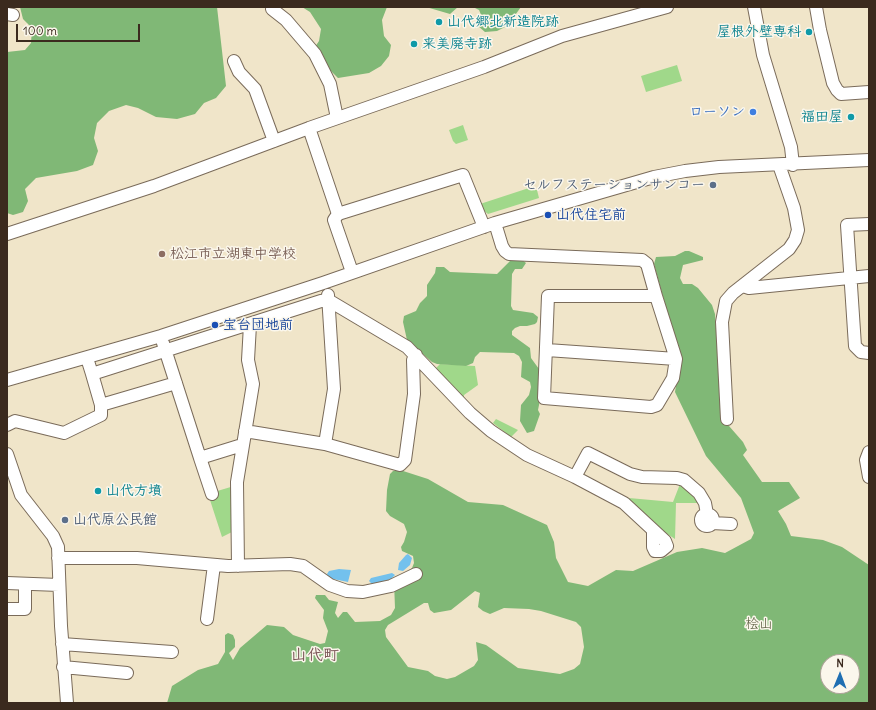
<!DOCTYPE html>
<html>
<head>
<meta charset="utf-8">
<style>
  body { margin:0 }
  #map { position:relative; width:876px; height:710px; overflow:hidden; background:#f0e5c9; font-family:Delius,sans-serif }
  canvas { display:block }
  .frame { position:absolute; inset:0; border:8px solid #3b2a1e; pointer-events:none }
  .north { position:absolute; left:820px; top:654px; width:40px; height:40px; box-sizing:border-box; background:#fbf7ec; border:1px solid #aea59a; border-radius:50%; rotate:1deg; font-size:11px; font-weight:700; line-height:16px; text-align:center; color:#3b2a1e }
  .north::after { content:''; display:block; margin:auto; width:14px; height:18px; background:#1f6fb2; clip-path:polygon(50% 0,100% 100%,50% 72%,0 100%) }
  .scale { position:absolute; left:16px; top:24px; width:124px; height:18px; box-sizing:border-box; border:2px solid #3b2a1e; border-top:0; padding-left:5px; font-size:12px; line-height:14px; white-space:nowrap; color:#3b2a1e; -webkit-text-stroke:3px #fbf7ec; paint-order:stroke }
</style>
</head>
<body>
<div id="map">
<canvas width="876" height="710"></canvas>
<div class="frame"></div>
<div class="north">N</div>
<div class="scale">100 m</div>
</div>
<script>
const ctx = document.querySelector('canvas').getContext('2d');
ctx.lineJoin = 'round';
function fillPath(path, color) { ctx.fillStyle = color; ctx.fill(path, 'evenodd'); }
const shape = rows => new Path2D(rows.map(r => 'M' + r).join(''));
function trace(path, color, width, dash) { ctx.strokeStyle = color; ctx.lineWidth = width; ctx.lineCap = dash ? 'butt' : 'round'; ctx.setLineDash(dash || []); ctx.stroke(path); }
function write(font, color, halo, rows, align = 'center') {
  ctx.font = font + ' Delius,"Klee One",sans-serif'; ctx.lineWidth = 3; ctx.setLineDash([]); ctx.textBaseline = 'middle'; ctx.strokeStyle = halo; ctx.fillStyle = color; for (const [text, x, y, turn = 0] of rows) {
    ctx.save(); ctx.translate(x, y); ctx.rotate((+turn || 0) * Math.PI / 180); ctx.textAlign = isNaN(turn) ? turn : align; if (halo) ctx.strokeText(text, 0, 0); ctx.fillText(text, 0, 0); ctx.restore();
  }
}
fillPath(shape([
  [677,65,682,81,646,92,641,76],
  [463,125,468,140,456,144,453,141,449,130],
  [532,187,533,190,537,190,539,198,488,214,483,210,480,204],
  [440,364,475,366,478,385,464,395,464,401,435,369],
  [496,419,518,430,511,437,493,423],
  [680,484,684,485,700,503,676,503,675,539,654,525,629,502,629,498,673,502],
  [234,486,234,531,222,537,210,500,214,492]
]), '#a0d88a');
fillPath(shape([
  [20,7,217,7,226,86,216,98,204,103,195,114,177,119,156,117,138,108,126,105,109,111,97,123,94,138,98,151,93,165,77,171,36,178,25,189,28,201,23,212,13,215,7,213,7,52,25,50,31,43,32,28,23,19],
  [302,7,387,7,382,20,384,36,391,45,389,56,381,66,369,73,338,78,329,69,315,47,319,41,321,29,310,12],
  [426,7,458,7,450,14],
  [473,7,521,7,507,26,497,31,485,32,478,26,482,17,479,10],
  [685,251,689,251,703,257,703,260,683,265,680,278,683,284,692,284,698,288,712,305,715,314,722,418,743,442,747,450,743,455,762,482,789,482,800,498,778,511,786,524,791,536,823,540,842,547,869,565,869,703,167,703,172,686,198,670,218,664,225,652,225,635,228,633,233,635,235,640,235,647,229,653,233,660,240,648,267,625,284,627,293,635,320,644,325,643,328,631,323,618,324,610,315,598,316,595,325,595,329,600,338,602,335,613,338,618,343,612,347,612,355,622,380,621,391,615,395,608,394,582,412,568,414,563,413,556,402,551,401,547,404,542,407,532,404,524,390,516,386,511,387,490,390,474,393,471,400,470,428,479,468,502,503,505,547,525,554,542,556,558,568,582,588,586,616,570,633,571,677,552,702,548,725,553,751,539,754,533,741,498,706,456,675,392,680,358,654,264,656,257,675,256],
  [475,591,480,593,478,607,483,611,490,614,504,608,529,609,541,611,576,622,581,627,584,647,580,664,574,669,560,674,518,668,486,645,476,642,478,660,474,666,455,677,447,679,435,676,428,671,408,667,386,637,385,630,388,625,424,603,428,603,430,610,434,613,451,610],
  [828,662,852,662,852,686,828,686],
  [517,259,521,259,526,263,522,269,515,269,512,274,511,306,513,310,533,313,538,317,537,322,535,324,527,326,520,326,515,328,512,331,512,335,530,348,531,358,539,369,541,395,538,410,540,414,534,431,527,433,520,421,521,405,529,395,531,387,530,382,521,377,522,362,519,356,514,353,480,352,475,357,473,363,466,366,437,364,432,362,407,340,403,322,404,316,416,311,420,303,427,296,427,285,435,273,436,267,444,267,450,272,497,274,510,261]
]), '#80b876');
fillPath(shape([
  [406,555,408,554,412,558,410,565,403,571,398,570,399,563],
  [339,569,351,570,348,582,328,578,327,574,329,571],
  [392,573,395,575,391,579,377,583,371,583,369,581,371,578]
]), '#73c1ed');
const minor = shape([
  [754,7,763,55,791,147,793,165],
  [816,7,820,30,833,83,837,90,841,94,869,92],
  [272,9,286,20,315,54,330,84,337,118],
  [7,14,13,15],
  [234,61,239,72,255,89,274,141],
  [309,128,338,214],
  [495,223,502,246,505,251,509,254,642,260,647,264,656,296],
  [869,224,847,225,855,346,861,352,869,353],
  [7,234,154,186,309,128,484,67,562,36,667,7],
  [352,272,334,220,338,214,463,175,484,227],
  [743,286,749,288,869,276],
  [163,343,200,458,242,445],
  [547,350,676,359,656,296,548,296,544,398,651,407,657,405,673,378,676,359],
  [87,358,92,374,321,301,328,300,407,347,470,413,491,431,527,455,575,477],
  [92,374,101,405,176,383],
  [7,380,161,336,323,283,495,223,654,177,685,171,719,167,869,160],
  [727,419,722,322,726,301,733,293,789,249,795,240,798,230,794,208,779,165],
  [7,425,15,421,64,433,101,415,101,405],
  [245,431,325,444,400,465,405,460,414,394,413,360,416,355],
  [325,444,334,389,328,295],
  [869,452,866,460,869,477],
  [7,454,21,495,53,536,58,547,61,626,67,703],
  [200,458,212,494],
  '701 520a6 6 0 1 1 12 0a6 6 0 1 1-12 0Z',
  [712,523,731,524],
  [653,530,653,547,655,551,661,551,667,546,665,541,624,503,575,477,588,453,630,474,642,477,677,478,684,480,699,493,705,503,707,514],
  [58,558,137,558,228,566,290,564,303,566,330,585,347,591,363,592,391,586,416,574],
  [238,566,237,482,253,384,248,360,250,325],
  [7,583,59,585],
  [7,609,25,609,25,584],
  [207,619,214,565],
  [62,644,172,652],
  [63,667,127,673]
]);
trace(minor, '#7a6b5a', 14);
trace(minor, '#fff', 12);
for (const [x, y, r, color] of [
  [439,22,4,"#0f9aa8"],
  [809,32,4,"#0f9aa8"],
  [414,44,4,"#0f9aa8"],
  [753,112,4,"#3f7fe0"],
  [851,117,4,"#0f9aa8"],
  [713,185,4,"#5c6f8a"],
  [548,215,4,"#1a4fb4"],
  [162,254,4,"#8d6e63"],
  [215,325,4,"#1a4fb4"],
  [98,491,4,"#0f9aa8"],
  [65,520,4,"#5c6f8a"]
]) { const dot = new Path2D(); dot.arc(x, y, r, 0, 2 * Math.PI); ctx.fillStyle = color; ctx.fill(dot); trace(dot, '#fbf7ec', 1.5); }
write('bold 14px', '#0d838f', '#fbf7ec', [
  ["山代郷北新造院跡",447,22],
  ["屋根外壁専科",801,32,"right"],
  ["来美廃寺跡",422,44],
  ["福田屋",843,117,"right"],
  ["山代方墳",106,491]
], 'left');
write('bold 14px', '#366cbe', '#fbf7ec', [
  ["ローソン",745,112]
], 'right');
write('bold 14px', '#4e5e75', '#fbf7ec', [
  ["セルフステーションサンコー",705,185],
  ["山代原公民館",73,520,"left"]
], 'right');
write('bold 14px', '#164399', '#fbf7ec', [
  ["山代住宅前",556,215],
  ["宝台団地前",223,325]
], 'left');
write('bold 14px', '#785e54', '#fbf7ec', [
  ["松江市立湖東中学校",170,254]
], 'left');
write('14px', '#545639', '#fbf7ec', [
  ["桧山",759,624]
]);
write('bold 16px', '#7b5557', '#fbf7ec', [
  ["山代町",315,655]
]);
</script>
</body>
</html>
